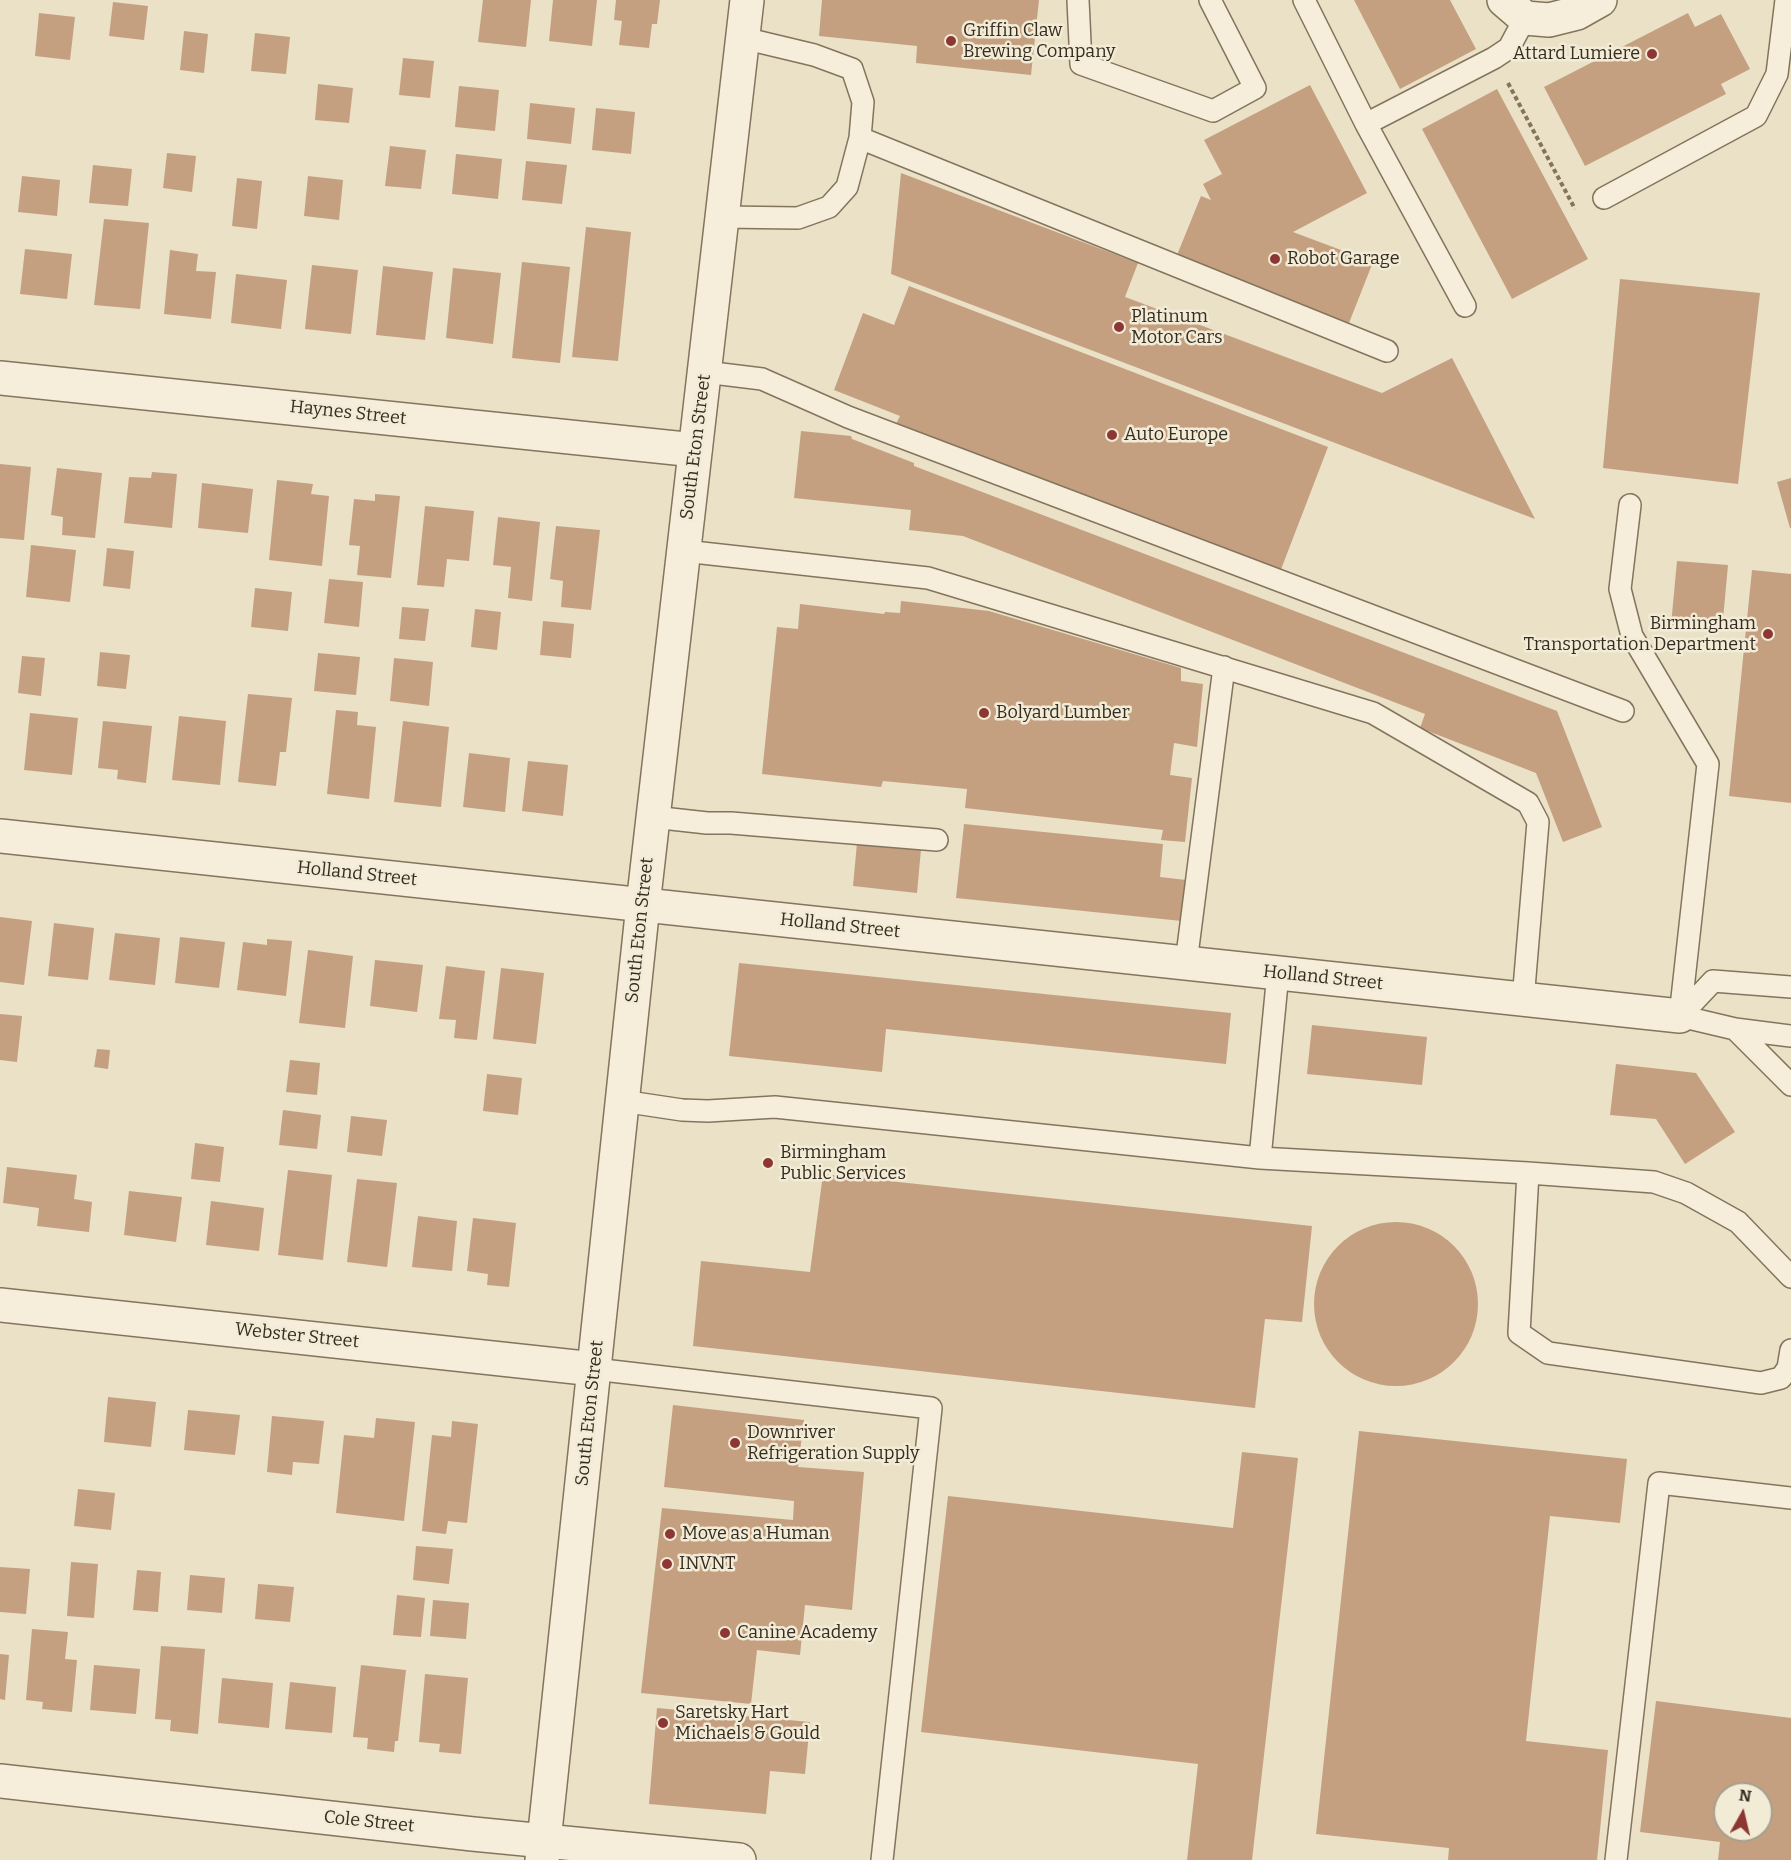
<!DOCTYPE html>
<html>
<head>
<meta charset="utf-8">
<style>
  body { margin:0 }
  #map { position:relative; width:1791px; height:1860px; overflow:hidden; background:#eae1c7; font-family:Bitter,serif }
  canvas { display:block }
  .north { position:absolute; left:1713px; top:1782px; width:60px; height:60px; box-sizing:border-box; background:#f2ebd6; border:2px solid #a79f8e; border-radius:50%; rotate:8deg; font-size:16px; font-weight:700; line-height:24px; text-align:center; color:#362c21 }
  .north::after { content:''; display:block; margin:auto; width:21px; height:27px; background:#8d3734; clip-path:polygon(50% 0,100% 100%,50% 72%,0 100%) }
</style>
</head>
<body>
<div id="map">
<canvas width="1791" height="1860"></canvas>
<div class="north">N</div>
</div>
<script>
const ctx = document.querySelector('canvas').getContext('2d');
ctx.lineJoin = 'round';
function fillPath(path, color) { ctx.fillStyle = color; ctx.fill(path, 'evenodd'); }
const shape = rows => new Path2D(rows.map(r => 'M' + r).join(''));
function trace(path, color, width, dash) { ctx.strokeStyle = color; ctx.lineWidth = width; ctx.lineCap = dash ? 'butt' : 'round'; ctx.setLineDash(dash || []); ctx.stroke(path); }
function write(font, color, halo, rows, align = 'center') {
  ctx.font = font + ' Bitter,serif'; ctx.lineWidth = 5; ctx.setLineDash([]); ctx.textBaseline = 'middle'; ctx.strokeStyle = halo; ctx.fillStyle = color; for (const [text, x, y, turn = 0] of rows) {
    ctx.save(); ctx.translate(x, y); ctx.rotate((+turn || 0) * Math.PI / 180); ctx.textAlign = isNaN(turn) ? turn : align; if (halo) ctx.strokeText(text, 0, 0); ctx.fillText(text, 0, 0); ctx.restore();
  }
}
fillPath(shape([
  [483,0,531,0,526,47,478,42],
  [553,0,597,0,592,46,549,41],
  [616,0,660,0,657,24,652,24,649,48,619,45,622,21,614,20],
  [822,0,1039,0,1031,75,916,63,917,46,819,36],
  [1354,0,1450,0,1476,49,1400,89],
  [113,2,148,6,144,40,109,36],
  [39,13,75,17,70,60,35,56],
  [1688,13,1695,27,1721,14,1750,69,1721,84,1726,94,1585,166,1544,87],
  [184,31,208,34,204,73,180,70],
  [255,33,290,37,286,74,251,71],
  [403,58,434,61,430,98,399,95],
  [318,84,353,88,349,123,315,120],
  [1310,85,1367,193,1293,232,1373,262,1349,323,1177,255,1201,196,1211,200,1203,184,1222,174,1204,140],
  [459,86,499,90,495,131,455,127],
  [1497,89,1588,259,1512,299,1422,129],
  [530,103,575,108,571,144,527,139],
  [596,108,635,112,631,154,592,150],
  [390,146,426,150,421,189,385,186],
  [167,153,196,156,192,192,163,188],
  [456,154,502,159,498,199,452,194],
  [526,161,567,165,562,204,522,200],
  [93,165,132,169,128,206,89,203],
  [901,173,1138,263,1125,297,1382,393,1452,358,1535,519,891,274],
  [22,176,60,180,57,216,18,212],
  [308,176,343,180,339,220,304,216],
  [237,178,262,181,257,229,232,226],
  [104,219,149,223,140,309,94,305],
  [586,227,631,232,618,361,572,357],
  [25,249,72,254,67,299,20,294],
  [170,250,198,254,196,271,216,272,211,319,164,314],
  [522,262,570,267,560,363,512,358],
  [312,265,358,270,351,334,305,329],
  [383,266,433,272,425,340,376,335],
  [453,268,501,273,493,344,446,338],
  [236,274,287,280,281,329,231,323],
  [1620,279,1760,293,1738,484,1603,468],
  [909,286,1328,447,1280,572,896,424,900,416,834,390,863,313,894,325],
  [801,431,851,436,852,439,914,463,914,466,1557,711,1602,827,1563,842,1536,773,1420,728,1425,714,963,536,909,530,911,510,794,498],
  [0,464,31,467,24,540,0,538],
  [57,468,102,473,95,538,62,535,63,517,51,515],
  [152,472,177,474,172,528,124,523,129,477,151,478],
  [1791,478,1791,528,1790,528,1777,482],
  [277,480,313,484,311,494,329,496,322,566,269,560],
  [202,483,253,489,248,533,198,528],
  [375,494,400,496,391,578,357,575,360,546,349,545,354,499,375,501],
  [425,506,474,511,469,561,447,559,444,587,417,585],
  [498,517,540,522,532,601,508,598,511,567,493,565],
  [556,526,600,530,591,610,561,607,563,581,550,579],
  [31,545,76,550,70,602,26,597],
  [107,548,134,551,130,589,103,586],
  [1677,561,1728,565,1722,630,1671,625],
  [1752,570,1791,574,1791,803,1729,796],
  [329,579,363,582,359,627,324,623],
  [255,588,292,592,288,631,251,627],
  [901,601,989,611,1181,668,1181,681,1203,684,1197,747,1174,743,1170,775,1192,778,1185,842,1161,840,1163,830,965,808,967,789,883,781,881,787,762,774,777,627,798,629,800,604,884,614,885,612,900,613],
  [402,607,429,609,425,641,399,639],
  [475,609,501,612,497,650,471,647],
  [543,621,574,624,571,658,540,655],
  [100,652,130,655,126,689,97,686],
  [318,653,360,657,356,695,314,691],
  [22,656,45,658,41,696,18,693],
  [394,658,433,662,429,706,390,701],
  [248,694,292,698,286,752,280,752,276,786,238,782],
  [336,710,358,712,357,725,376,727,369,799,327,794],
  [30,713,78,718,72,775,24,770],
  [179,716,226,721,220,785,172,780],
  [103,721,152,726,146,783,117,779,118,770,98,768],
  [403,721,449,727,441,807,394,802],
  [469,753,510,758,505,812,463,807],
  [528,761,568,765,563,816,522,811],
  [964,824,1163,844,1160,877,1186,880,1182,921,956,898],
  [857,843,921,849,917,893,853,886],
  [0,917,32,921,24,985,0,982],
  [54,923,94,928,88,980,48,976],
  [115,933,160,938,155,985,109,980],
  [180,937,225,942,219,988,175,983],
  [267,939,292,941,286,996,237,990,243,942,267,945],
  [308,950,353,956,345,1028,299,1023],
  [375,960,423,965,417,1012,370,1006],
  [739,963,1231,1013,1226,1064,886,1029,882,1072,729,1056],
  [446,966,485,971,477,1040,454,1038,456,1020,439,1019],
  [501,968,544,973,536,1044,493,1039],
  [0,1014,22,1016,17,1062,0,1060],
  [1312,1025,1427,1037,1422,1085,1307,1074],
  [97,1049,110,1050,108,1069,94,1067],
  [290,1060,320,1063,317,1095,286,1092],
  [1616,1064,1696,1073,1735,1132,1685,1164,1656,1119,1610,1115],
  [487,1074,522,1078,518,1115,483,1111],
  [283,1110,321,1115,317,1149,279,1145],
  [351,1116,387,1120,382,1156,347,1152],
  [195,1143,224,1147,220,1182,191,1179],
  [7,1167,77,1175,74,1199,92,1202,89,1232,37,1226,39,1208,3,1203],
  [288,1170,332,1175,323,1260,278,1255],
  [823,1174,1312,1226,1302,1322,1265,1319,1255,1408,693,1346,701,1261,810,1272],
  [357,1179,397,1183,387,1267,347,1262],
  [129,1191,182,1197,176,1242,124,1235],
  [211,1201,264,1208,259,1251,206,1245],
  [418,1216,457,1221,452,1271,412,1267],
  [473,1218,516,1223,509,1287,487,1285,488,1274,467,1271],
  '1314 1304a82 82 0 1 1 164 0a82 82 0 1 1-164 0Z',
  [108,1397,156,1402,151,1447,104,1442],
  [673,1405,804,1420,798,1467,864,1472,852,1610,805,1605,800,1655,757,1650,751,1704,641,1693,662,1508,793,1520,794,1501,664,1487],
  [188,1410,240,1415,235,1455,184,1450],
  [272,1416,324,1421,319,1464,293,1462,292,1475,267,1472],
  [376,1418,415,1422,404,1521,336,1513,344,1435,374,1438],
  [452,1421,478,1424,467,1523,448,1521,446,1534,422,1531,432,1435,451,1437],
  [1359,1431,1627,1459,1620,1523,1550,1516,1526,1741,1608,1750,1597,1860,1448,1860,1449,1848,1316,1834],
  [1242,1452,1298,1458,1252,1860,1187,1860,1198,1764,921,1732,948,1496,1233,1528],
  [78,1489,115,1493,111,1530,74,1526],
  [416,1546,453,1549,449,1584,413,1580],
  [71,1562,98,1564,94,1618,67,1616],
  [0,1567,30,1569,26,1614,0,1612],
  [137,1570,161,1572,158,1612,133,1610],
  [190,1575,225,1578,222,1613,187,1610],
  [258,1584,294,1587,290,1622,255,1619],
  [397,1595,425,1598,421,1637,393,1635],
  [433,1600,469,1603,466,1639,430,1636],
  [32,1629,68,1632,65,1659,77,1660,72,1712,42,1709,43,1702,26,1700],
  [161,1646,205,1649,198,1734,170,1731,171,1720,155,1719],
  [0,1654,9,1655,5,1700,0,1699],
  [94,1665,140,1669,136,1714,90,1710],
  [361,1665,406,1670,398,1741,395,1741,394,1752,367,1749,368,1738,353,1737],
  [425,1674,468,1678,461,1754,439,1752,440,1744,419,1742],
  [222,1678,273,1683,269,1728,218,1723],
  [290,1682,336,1687,332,1733,285,1729],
  [1656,1701,1791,1718,1791,1860,1718,1860,1720,1842,1640,1832],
  [1725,1794,1761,1794,1761,1830,1725,1830],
  [657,1708,810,1722,805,1774,770,1771,766,1814,649,1804]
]), '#c4a081');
const service = shape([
  [1078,0,1081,64,1213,111,1255,88,1210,0],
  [1304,0,1366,124,1494,58,1509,48,1525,18],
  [1366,124,1465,306],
  [860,138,1387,351],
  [1604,198,1756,116,1777,74,1786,0],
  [722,217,798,218,829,207,847,187,860,138,863,102,852,69,814,55,743,38],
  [705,372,762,379,848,417,1623,711],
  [1630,505,1620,589,1632,636,1708,764,1680,1016],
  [684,551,928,578,1373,713,1528,803,1538,822,1523,1000],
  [653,817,707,823,731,823,937,840],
  [1186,963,1224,667],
  [1680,1016,1713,981,1791,987],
  [1680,1016,1735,1029,1791,1036],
  [1735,1029,1791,1085],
  [622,1101,682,1110,708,1111,775,1107,1260,1158,1528,1173,1654,1182,1686,1193,1738,1222,1791,1277],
  [1260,1158,1278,973],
  [1528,1173,1519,1333,1548,1353,1761,1383,1781,1378,1788,1368,1791,1350],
  [594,1369,931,1408,882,1860],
  [1616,1860,1659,1483,1791,1498]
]);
const minor = shape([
  [1504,0,1525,18,1549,20,1577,13,1600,0],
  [0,378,695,450],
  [0,836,1680,1016],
  [0,1305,594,1369],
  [0,1781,473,1834,739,1860]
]);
const tertiary = shape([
  [542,1860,643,905,747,0]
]);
trace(service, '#84745e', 24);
trace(minor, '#84745e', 36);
trace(tertiary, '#84745e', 36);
trace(shape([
  [1508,83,1575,209]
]), '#84745e', 4, [4.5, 3]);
trace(service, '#f6eeda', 21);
trace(minor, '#f6eeda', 33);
trace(tertiary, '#f6eeda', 33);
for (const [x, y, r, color] of [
  [951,41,6,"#8d3734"],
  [1652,54,6,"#8d3734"],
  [1275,259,6,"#8d3734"],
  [1119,327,6,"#8d3734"],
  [1112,435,6,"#8d3734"],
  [1768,634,6,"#8d3734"],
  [984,713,6,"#8d3734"],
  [768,1163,6,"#8d3734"],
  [735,1443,6,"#8d3734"],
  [670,1534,6,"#8d3734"],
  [667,1564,6,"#8d3734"],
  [725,1633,6,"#8d3734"],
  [663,1723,6,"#8d3734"]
]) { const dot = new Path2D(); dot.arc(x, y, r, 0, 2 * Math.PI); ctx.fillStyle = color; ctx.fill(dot); trace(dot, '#f2ebd6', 2); }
write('18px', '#362c21', '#f2ebd6', [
  ["Griffin Claw",963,31],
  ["Brewing Company",963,52],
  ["Attard Lumiere",1640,54,"right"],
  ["Robot Garage",1287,259],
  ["Platinum",1131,317],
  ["Motor Cars",1131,338],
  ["Auto Europe",1124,435],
  ["Birmingham",1756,624,"right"],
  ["Transportation Department",1756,645,"right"],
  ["Bolyard Lumber",996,713],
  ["Birmingham",780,1153],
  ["Public Services",780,1174],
  ["Downriver",747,1433],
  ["Refrigeration Supply",747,1454],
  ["Move as a Human",682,1534],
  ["INVNT",679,1564],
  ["Canine Academy",737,1633],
  ["Saretsky Hart",675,1713],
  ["Michaels & Gould",675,1734]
], 'left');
write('18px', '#362c21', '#f2ebd6', [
  ["Haynes Street",348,413,6],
  ["South Eton Street",696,447,-83],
  ["Holland Street",357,874,6],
  ["Holland Street",840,926,6],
  ["South Eton Street",640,930,-84],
  ["Holland Street",1323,978,6],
  ["Webster Street",297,1336,6],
  ["South Eton Street",590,1413,-84],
  ["Cole Street",369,1822,6]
]);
</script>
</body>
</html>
